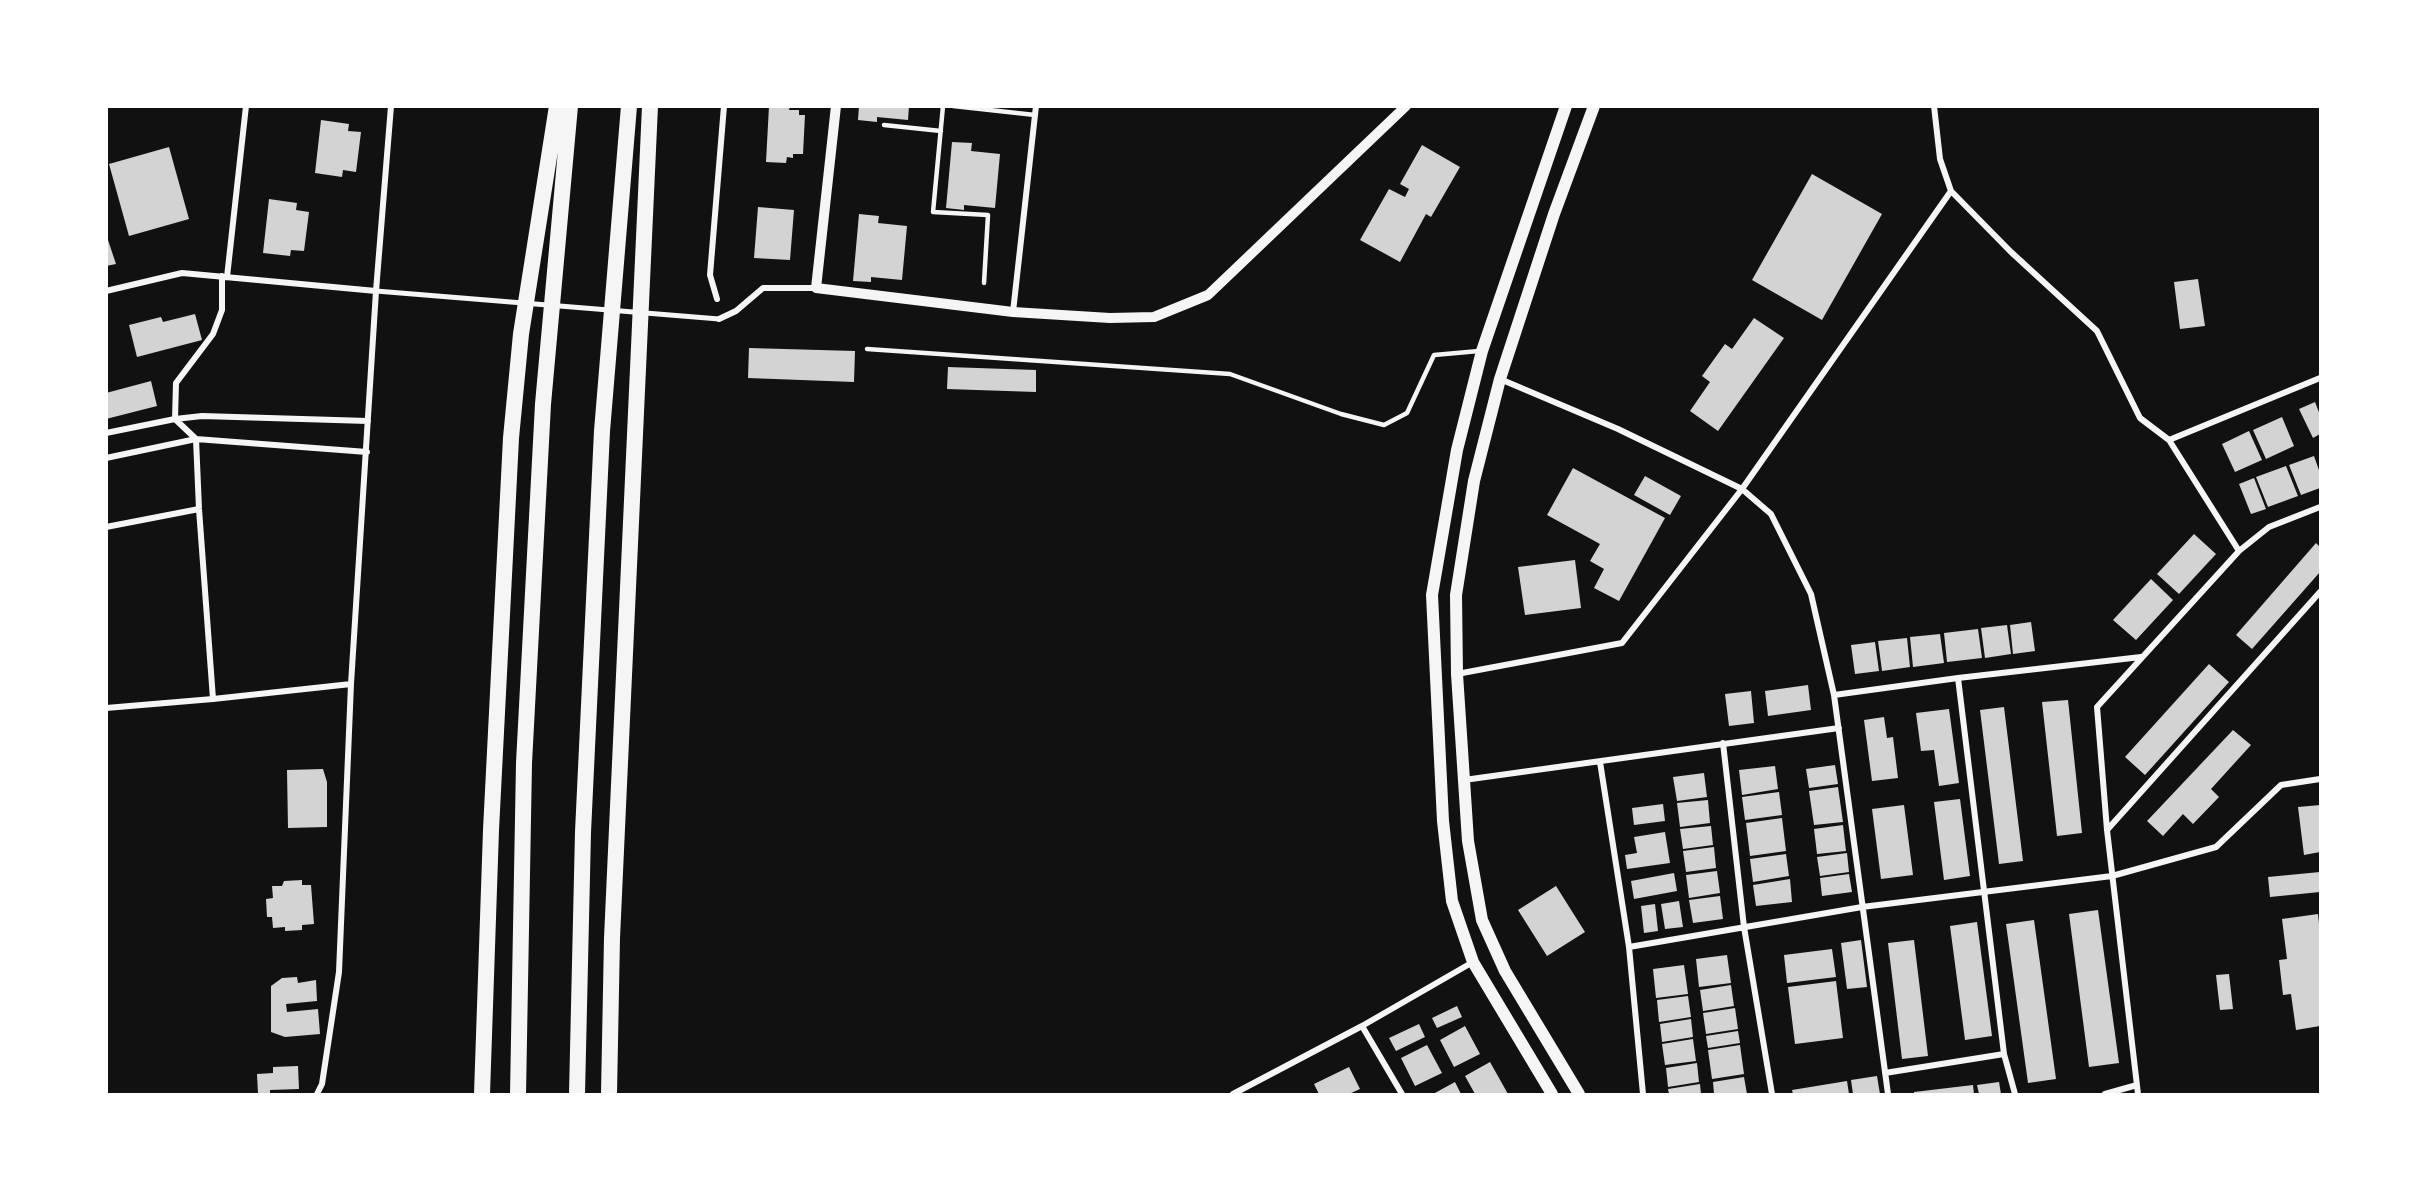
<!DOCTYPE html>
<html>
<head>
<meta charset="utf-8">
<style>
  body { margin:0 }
  #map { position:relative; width:2427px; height:1201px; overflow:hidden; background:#111; font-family:"PT Sans Narrow",sans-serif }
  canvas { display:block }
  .frame { position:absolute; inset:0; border:108px solid #fff; pointer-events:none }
</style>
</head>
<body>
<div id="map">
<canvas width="2427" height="1201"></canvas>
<div class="frame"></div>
</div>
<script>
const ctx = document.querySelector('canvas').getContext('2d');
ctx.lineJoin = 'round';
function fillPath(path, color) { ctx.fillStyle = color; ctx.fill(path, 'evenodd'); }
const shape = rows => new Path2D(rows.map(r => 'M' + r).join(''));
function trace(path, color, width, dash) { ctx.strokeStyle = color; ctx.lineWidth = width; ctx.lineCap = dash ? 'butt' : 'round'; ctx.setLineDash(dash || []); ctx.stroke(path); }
fillPath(shape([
  [769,106,790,106,789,110,799,110,799,115,805,115,803,154,793,154,793,158,787,157,786,163,766,162],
  [859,106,909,106,908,120,877,117,877,122,858,120],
  [321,120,349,124,348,131,361,132,356,172,343,170,342,177,315,173],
  [952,142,972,143,971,151,1000,154,995,208,964,205,964,210,946,208],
  [1422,145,1460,167,1431,217,1426,214,1400,262,1360,240,1389,189,1405,197,1409,189,1400,184],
  [169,147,189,219,129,236,109,164],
  [1812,174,1882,214,1822,320,1752,280],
  [269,199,297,203,296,210,309,212,304,251,291,250,290,256,263,253],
  [758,207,794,210,790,260,754,258],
  [859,214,879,216,878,223,907,226,902,280,871,277,871,282,853,281],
  [106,234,116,264,106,266],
  [2198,279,2205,326,2180,329,2174,282],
  [195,314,202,340,137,357,129,325,161,317,163,322],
  [1754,318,1784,338,1718,431,1690,411,1710,382,1702,376,1725,344,1732,349],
  [749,348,855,351,854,382,748,378],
  [948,367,1036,370,1036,392,947,389],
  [151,381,157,406,106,419,106,393],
  [2315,402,2320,415,2320,434,2313,438,2299,409],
  [2282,417,2294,446,2266,459,2253,430],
  [2249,431,2262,460,2235,472,2222,444],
  [2314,456,2320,473,2320,488,2301,495,2289,465],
  [2286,466,2298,496,2268,507,2256,477],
  [1573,468,1665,518,1619,601,1594,588,1604,569,1590,561,1600,544,1547,515],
  [1645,476,1681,496,1670,515,1634,495],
  [2254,478,2266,509,2251,514,2239,484],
  [2194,534,2216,554,2179,594,2157,574],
  [2316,543,2320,547,2320,572,2252,649,2236,635],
  [1575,560,1581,608,1525,615,1518,567],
  [2151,579,2173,600,2136,640,2113,620],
  [2031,622,2035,651,2013,654,2010,625],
  [2007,625,2011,654,1985,658,1981,628],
  [1978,629,1982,658,1947,662,1944,633],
  [1940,634,1944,663,1913,667,1910,637],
  [1907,638,1910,667,1882,671,1878,641],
  [1875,642,1879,671,1855,674,1851,645],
  [2209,664,2229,682,2145,775,2125,757],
  [1808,685,1811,710,1768,716,1765,691],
  [1751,691,1754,723,1729,726,1725,694],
  [2068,700,2082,833,2057,836,2042,702],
  [2004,707,2023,861,1999,864,1980,710],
  [1949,709,1959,783,1939,786,1934,750,1921,751,1916,713],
  [1884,717,1887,738,1893,737,1898,778,1872,781,1864,720],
  [2233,730,2251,745,2211,789,2219,797,2193,824,2183,814,2163,836,2147,821],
  [1835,765,1838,784,1809,788,1806,769],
  [1775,766,1778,789,1742,795,1739,770],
  [323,769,327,782,327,827,288,828,287,770],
  [1704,773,1707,797,1677,801,1673,777],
  [1838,787,1843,822,1814,825,1809,791],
  [1779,792,1782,815,1745,820,1742,797],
  [1960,799,1970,876,1944,880,1934,802],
  [1708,800,1710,823,1680,827,1677,803],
  [1663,804,1665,821,1634,825,1632,808],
  [1904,805,1913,875,1881,879,1872,809],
  [2320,805,2320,852,2304,855,2298,807],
  [1782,818,1786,851,1750,856,1746,823],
  [1843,825,1846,851,1817,854,1814,829],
  [1711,826,1713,845,1683,849,1680,829],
  [1665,832,1670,863,1627,869,1625,855,1637,853,1634,837],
  [1714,847,1716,868,1686,872,1683,851],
  [1847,853,1849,872,1820,876,1817,857],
  [1786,854,1789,876,1753,882,1750,859],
  [1717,871,1720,893,1689,898,1686,875],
  [2320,872,2320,892,2270,897,2268,877],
  [1674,873,1677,891,1634,899,1631,881],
  [1849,874,1852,892,1822,896,1820,878],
  [1790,879,1792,902,1756,906,1753,885],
  [302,880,302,885,311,885,314,924,302,925,302,930,285,931,285,927,273,928,272,917,267,917,266,899,273,898,272,886,282,886,284,881],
  [1556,886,1585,932,1547,956,1518,910],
  [1720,896,1723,919,1693,923,1689,900],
  [1679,901,1683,927,1665,929,1661,904],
  [1655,904,1658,931,1644,933,1641,906],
  [2098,910,2119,1063,2089,1067,2069,914],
  [2318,914,2320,933,2320,1026,2296,1030,2291,994,2283,995,2279,960,2287,959,2282,919],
  [2034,920,2056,1079,2028,1083,2006,924],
  [1977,922,1992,1036,1965,1040,1950,926],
  [1861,940,1867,987,1847,989,1841,943],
  [1914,940,1928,1056,1902,1059,1888,943],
  [1832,949,1836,977,1787,983,1784,955],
  [1727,955,1731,983,1699,987,1696,959],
  [1684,965,1688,994,1656,998,1653,969],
  [2229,974,2233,1009,2220,1010,2216,975],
  [297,977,298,983,316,980,317,1001,286,1004,287,1012,318,1009,320,1034,285,1037,271,1032,271,986,282,978],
  [1836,981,1843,1038,1795,1044,1788,987],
  [1731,985,1734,1006,1703,1011,1700,990],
  [1688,996,1691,1017,1659,1022,1657,1000],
  [1457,1006,1462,1017,1437,1028,1432,1018],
  [1735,1008,1738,1029,1706,1034,1703,1013],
  [1691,1019,1693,1037,1662,1042,1660,1024],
  [1419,1024,1425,1037,1396,1051,1389,1038],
  [1465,1026,1480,1054,1454,1067,1440,1040],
  [1738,1031,1740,1043,1708,1048,1706,1036],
  [1693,1039,1696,1061,1665,1065,1662,1044],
  [1427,1045,1442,1073,1415,1086,1401,1058],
  [1740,1045,1744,1074,1712,1079,1708,1050],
  [1490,1062,1508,1094,1475,1094,1465,1076],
  [1697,1063,1699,1082,1668,1087,1666,1068],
  [298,1066,299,1089,270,1090,270,1094,258,1094,257,1074,273,1073,273,1067],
  [1349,1067,1360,1089,1349,1094,1319,1094,1314,1084],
  [1877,1076,1880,1094,1853,1094,1851,1080],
  [1744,1077,1747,1094,1714,1094,1713,1082],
  [1847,1081,1849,1094,1793,1094,1792,1090],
  [1455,1082,1461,1094,1433,1094],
  [1999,1082,2001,1094,1979,1094,1977,1085],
  [1700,1084,1701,1094,1669,1094,1668,1089],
  [1973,1085,1974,1094,1914,1094,1914,1092]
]), '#d3d3d3');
trace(shape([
  [943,106,933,212,988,215,984,283],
  [953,106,1035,115],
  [884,125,941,131],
  [867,349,1230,374,1341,414,1384,425,1407,413,1434,355,1479,351]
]), '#f5f5f5', 4.5);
trace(shape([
  [376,291,719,319]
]), '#f5f5f5', 5);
trace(shape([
  [1934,106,1940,159,1951,191,2011,252,2097,331,2140,418,2169,440,2239,551],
  [227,277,246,106],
  [106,291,182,273,376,291],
  [717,299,710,275,724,106],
  [1013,312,1036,106],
  [719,319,736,311,763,288,816,288],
  [1500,379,1618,429,1742,489,1771,514,1811,594,1834,695,1888,1094],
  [106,433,175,419,202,416,368,421],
  [2169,440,2320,378],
  [106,458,196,439,367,452],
  [106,527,199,509],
  [1457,674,1622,643,1742,489,1951,191],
  [1958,678,2004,1054,2015,1094],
  [1834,695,1958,678,2141,657],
  [213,699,351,684],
  [106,708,213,699,199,509,196,439,175,419,176,383,213,334,222,310,222,276],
  [1723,743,1744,927,1772,1094],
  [1600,762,1629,947,1643,1094],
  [1464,780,1839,728],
  [2107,830,2320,592],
  [1629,947,1862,907,2112,876,2216,847,2281,785,2320,779],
  [1362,1026,1402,1094],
  [1885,1073,2004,1054],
  [317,1094,322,1084,339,972,351,684,376,291,391,106],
  [1233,1094,1362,1026,1473,962],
  [2105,1094,2137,1085],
  [2138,1094,2107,830,2097,707,2239,551,2269,527,2320,507]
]), '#f5f5f5', 6);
trace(shape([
  [836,106,816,288,1013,312,1110,318,1154,317,1208,295,1406,106]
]), '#f5f5f5', 10);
trace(shape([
  [1552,1094,1473,962,1452,901,1443,821,1432,595,1457,450,1482,351,1566,106],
  [1579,1094,1505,971,1482,920,1468,841,1457,674,1456,595,1474,481,1500,379,1554,214,1594,106]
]), '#f5f5f5', 12);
trace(shape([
  [482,1094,491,830,511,438,521,334,557,106],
  [518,1094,524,763,543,404,570,106],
  [577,1094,583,832,602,431,629,106],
  [609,1094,612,938,650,106]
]), '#f5f5f5', 16);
</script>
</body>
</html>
